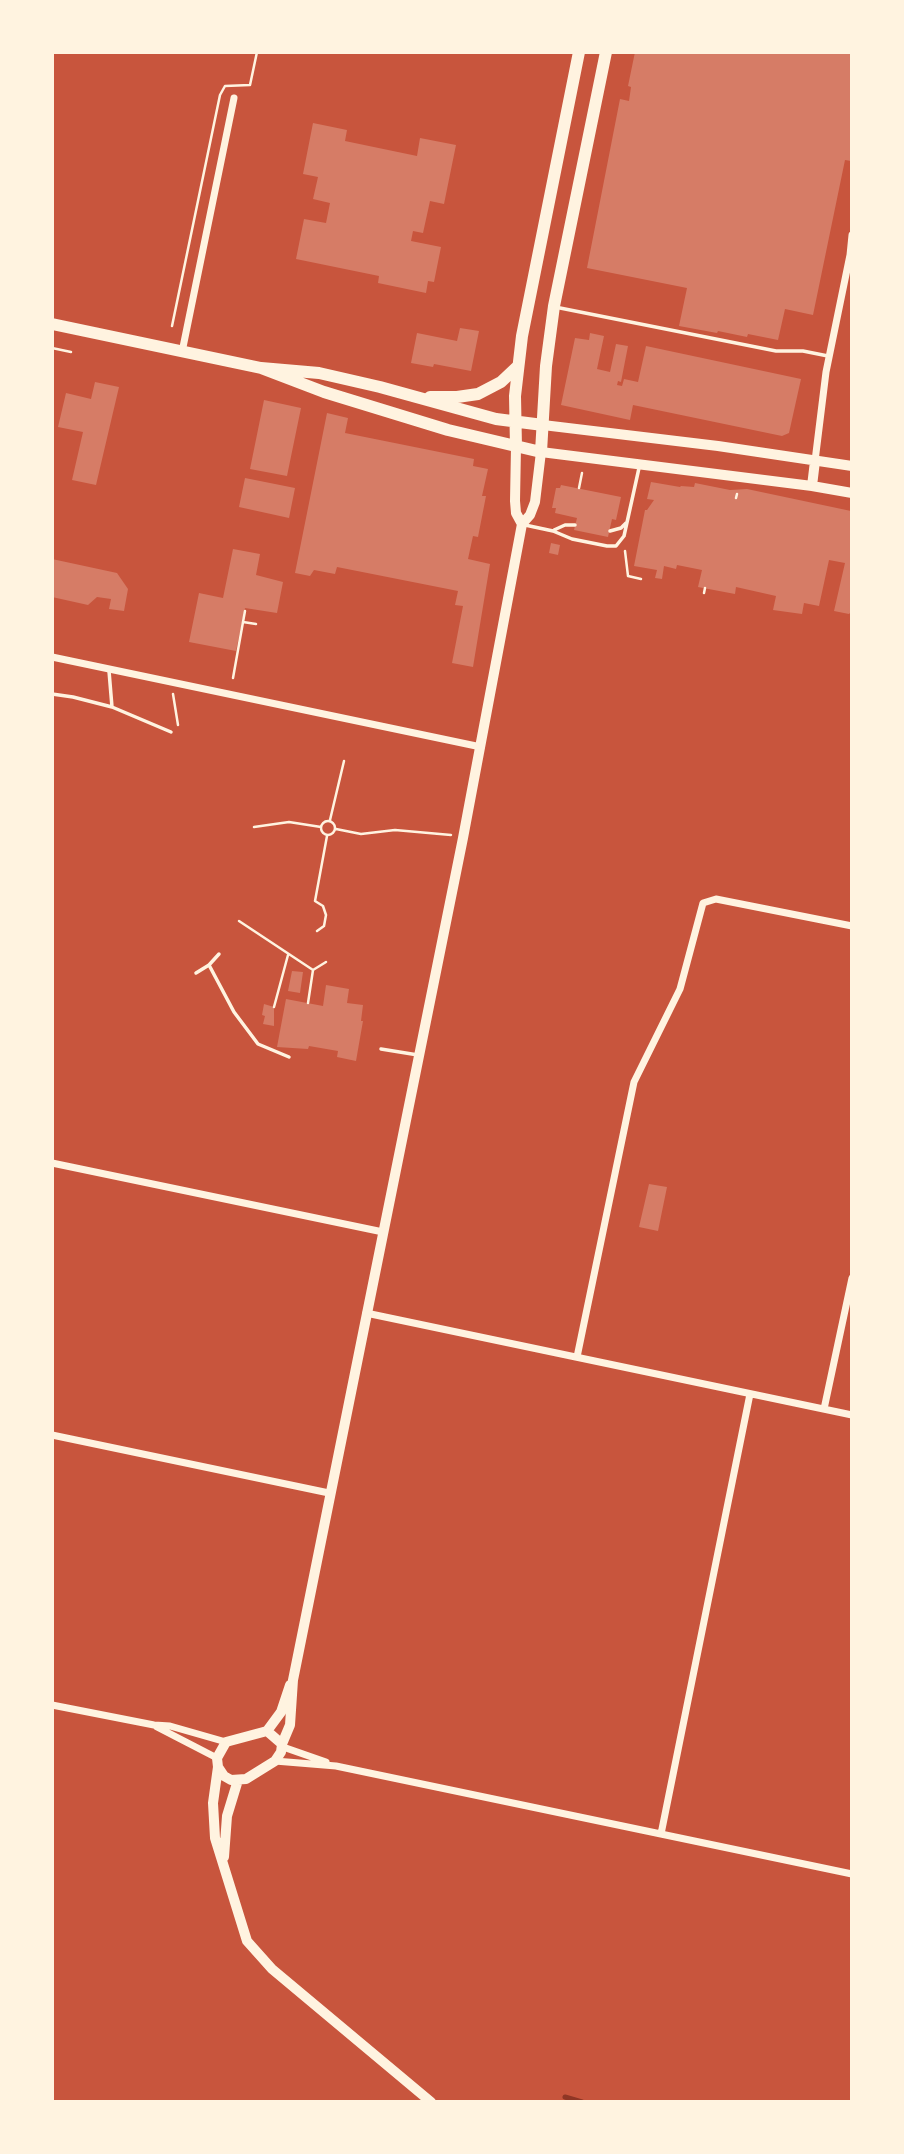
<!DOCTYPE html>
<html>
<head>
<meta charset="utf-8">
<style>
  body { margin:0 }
  #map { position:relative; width:904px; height:2154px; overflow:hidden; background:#c8553d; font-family:Inter,sans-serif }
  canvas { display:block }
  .frame { position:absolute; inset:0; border:54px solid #fff3e0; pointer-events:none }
</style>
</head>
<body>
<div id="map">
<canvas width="904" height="2154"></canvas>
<div class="frame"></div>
</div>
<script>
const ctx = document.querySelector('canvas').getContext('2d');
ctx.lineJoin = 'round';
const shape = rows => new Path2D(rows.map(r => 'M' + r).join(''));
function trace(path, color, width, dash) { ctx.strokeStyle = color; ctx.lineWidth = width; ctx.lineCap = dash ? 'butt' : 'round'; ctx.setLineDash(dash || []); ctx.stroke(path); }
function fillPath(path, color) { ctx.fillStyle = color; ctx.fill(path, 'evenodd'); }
trace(shape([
  [565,2097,582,2102]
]), '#8f3625', 5);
fillPath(shape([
  [635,52,851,52,851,161,845,160,813,315,785,309,778,340,748,334,747,337,718,331,717,333,679,326,687,288,587,268,620,99,629,101,631,87,628,86],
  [313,123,347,130,345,141,417,156,420,138,456,145,444,204,430,201,423,233,413,231,411,241,441,247,434,282,428,281,426,293,378,283,379,276,296,259,304,219,326,223,330,203,313,199,318,177,303,174],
  [460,328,479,331,471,371,434,364,433,367,411,363,417,333,457,341],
  [590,333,604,336,597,369,610,372,616,344,628,346,621,382,618,381,617,385,622,386,624,379,638,382,646,346,801,379,789,433,782,436,633,405,630,420,561,405,575,338,589,340],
  [95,382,119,387,96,485,72,480,83,432,58,427,66,393,91,399],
  [264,400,301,408,287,476,250,469],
  [327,413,348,418,345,433,474,459,473,466,488,469,482,496,486,496,478,537,473,536,468,559,490,564,473,667,452,663,463,606,455,605,458,591,337,567,335,574,314,570,310,576,295,573],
  [245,478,295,488,289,518,239,507],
  [651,482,680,487,681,486,694,487,695,483,730,490,747,489,851,511,851,612,849,614,834,611,845,563,829,560,819,606,804,603,802,614,773,610,776,596,736,587,735,594,698,587,702,570,677,565,676,569,664,566,662,579,655,578,657,570,634,566,645,510,647,510,654,500,647,499],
  [561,485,621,497,616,520,612,519,608,537,574,530,577,518,555,513,556,508,552,508,556,488,560,488],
  [551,543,560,545,558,555,549,553],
  [233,549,260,554,256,575,283,582,277,613,245,608,236,651,189,642,199,593,223,598],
  [52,559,117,573,128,589,124,611,109,609,111,599,97,597,88,605,52,597],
  [292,971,303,972,300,993,288,991],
  [326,985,349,989,347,1003,363,1005,361,1021,363,1021,356,1061,337,1057,338,1051,309,1046,308,1049,277,1047,286,999,323,1006],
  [264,1004,274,1007,274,1026,263,1024,265,1016,262,1015],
  [649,1184,667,1187,658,1231,639,1227]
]), '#d67c66');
trace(shape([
  [172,326,220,95,225,86,250,85,257,52],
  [52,348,71,352],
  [579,488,582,473],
  [736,498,737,494],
  [625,551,628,576,641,579],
  [704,593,705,588],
  [243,622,245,611],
  [233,678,243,622,256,624],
  [173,694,178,725],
  [330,820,344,761],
  '321 828a7 7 0 1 1 14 0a7 7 0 1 1-14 0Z',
  [254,827,289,822,321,827],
  [336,829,361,834,395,830,451,835],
  [239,921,313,970,326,962],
  [317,931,324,926,326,915,323,906,315,901,327,836],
  [308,1003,313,970],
  [274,1007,288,955]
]), '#fff3e0', 2.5);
trace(shape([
  [555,307,776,351,803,351,828,356],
  [525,525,553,531,572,539,607,546,616,546,624,536,639,468],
  [554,530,565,525,575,525],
  [610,531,621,528,626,523],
  [109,671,112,707],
  [52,694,73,697,112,707,171,732],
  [209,965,234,1012,258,1044,289,1057],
  [196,973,209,965,219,954],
  [381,1049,418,1055]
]), '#fff3e0', 3.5);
trace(shape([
  [182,352,234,98],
  [815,461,826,372,850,255,852,235],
  [52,657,481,747],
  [52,1163,383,1232],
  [366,1313,852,1415],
  [577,1357,634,1082,680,989,703,903,716,899,852,926],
  [824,1409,852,1278],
  [52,1435,329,1493],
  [52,1705,154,1725,170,1726,226,1742],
  [157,1727,217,1758],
  [283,1747,326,1762],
  [275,1761,336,1766,852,1874],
  [661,1834,750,1394]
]), '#fff3e0', 7);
trace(shape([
  [516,447,515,501,516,513,522,524],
  [267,1731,282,1744,281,1752,275,1761,246,1779,231,1780,224,1776,218,1767,217,1758,226,1742,267,1731],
  [267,1731,281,1712,290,1685],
  [282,1744,290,1725,293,1680,463,838,522,524,530,515,535,502,541,452],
  [218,1767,213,1803,215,1838,247,1941,272,1969,431,2102],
  [224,1857,227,1816,238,1780]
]), '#fff3e0', 10);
trace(shape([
  [543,425,718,446,852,466],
  [541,452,812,486,852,493],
  [812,486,815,461]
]), '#fff3e0', 10);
trace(shape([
  [52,324,261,368,319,373,380,387,496,419,543,425],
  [261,368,324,392,448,430,541,452,546,366,554,306,606,52],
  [430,397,457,397,478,394,501,382,518,366],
  [516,447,515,396,522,336,579,52]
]), '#fff3e0', 12);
</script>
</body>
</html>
